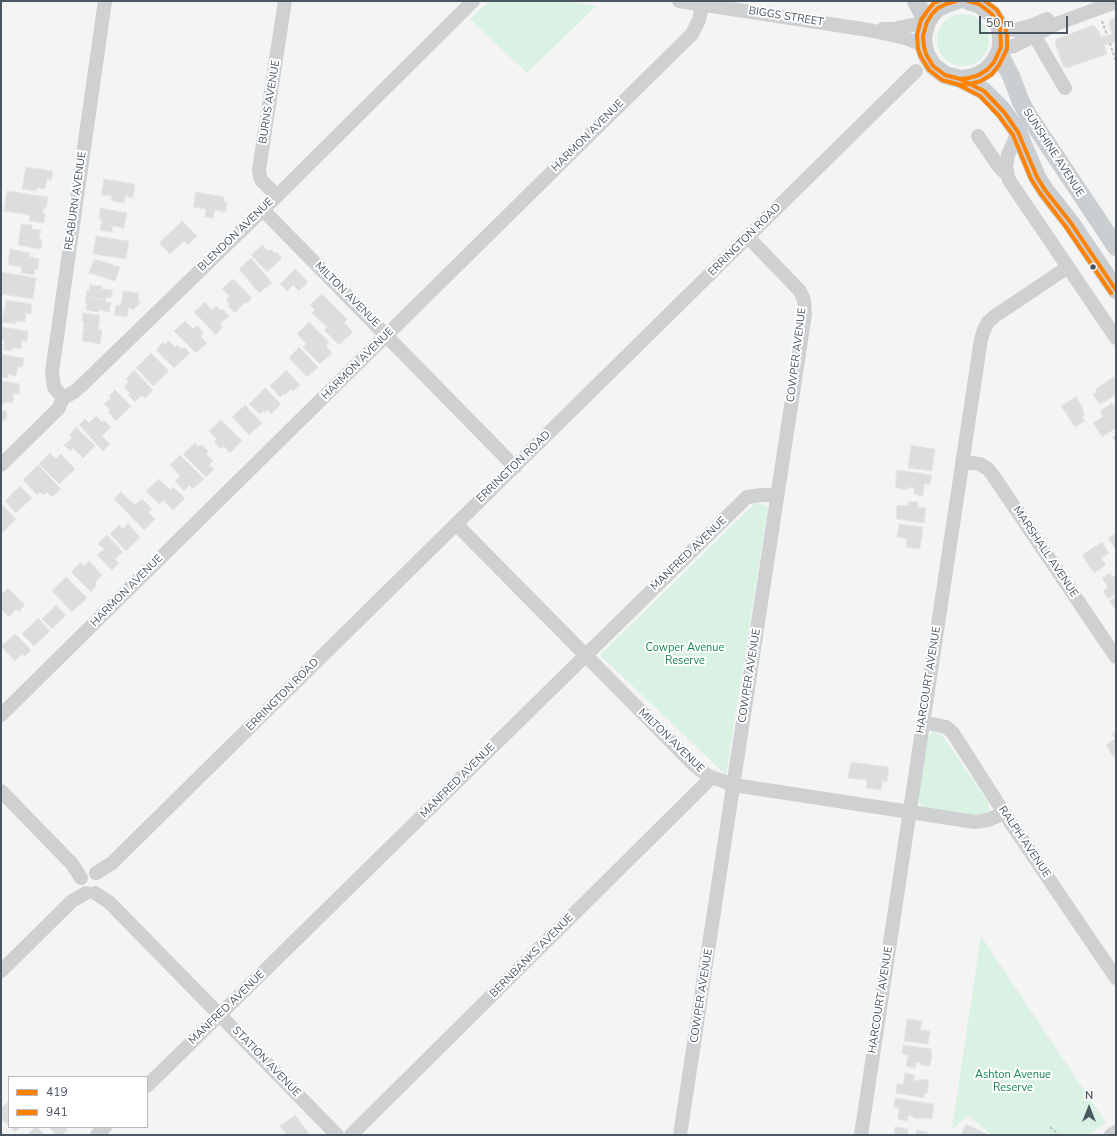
<!DOCTYPE html>
<html>
<head>
<meta charset="utf-8">
<style>
  body { margin:0 }
  #map { position:relative; width:1117px; height:1136px; overflow:hidden; background:#f4f4f4; font-family:"Nunito Sans",sans-serif }
  canvas { display:block }
  .frame { position:absolute; inset:0; border:2px solid #4a5661; pointer-events:none }
  .legend { position:absolute; left:8px; top:1076px; width:140px; height:52px; box-sizing:border-box; background:#fff; border:1px solid #b7bbc0; margin:0; padding:5px 7px; list-style:none; font-size:12px; color:#4a5661 }
  .legend li { display:flex; align-items:center; gap:8px; height:20px }
  .legend b { width:20px; border:1px solid #b7bbc0 }
  .north { position:absolute; left:1069px; top:1088px; width:40px; height:40px; -webkit-text-stroke:3px #fff; paint-order:stroke; rotate:0deg; font-size:11px; font-weight:700; line-height:16px; text-align:center; color:#4a5661 }
  .north::after { content:''; display:block; margin:auto; width:14px; height:18px; background:#4a5661; clip-path:polygon(50% 0,100% 100%,50% 72%,0 100%) }
  .scale { position:absolute; left:979px; top:16px; width:89px; height:18px; box-sizing:border-box; border:2px solid #4a5661; border-top:0; padding-left:5px; font-size:12px; line-height:14px; white-space:nowrap; color:#4a5661; -webkit-text-stroke:3px #fff; paint-order:stroke }
</style>
</head>
<body>
<div id="map">
<canvas width="1117" height="1136"></canvas>
<div class="frame"></div>
<ul class="legend">
<li><b style="height:5px;background:#ff8200"></b>419</li>
<li><b style="height:5px;background:#ff8200"></b>941</li>
</ul>
<div class="north">N</div>
<div class="scale">50 m</div>
</div>
<script>
const ctx = document.querySelector('canvas').getContext('2d');
ctx.lineJoin = 'round';
function fillPath(path, color) { ctx.fillStyle = color; ctx.fill(path, 'evenodd'); }
const shape = rows => new Path2D(rows.map(r => 'M' + r).join(''));
function trace(path, color, width, dash) { ctx.strokeStyle = color; ctx.lineWidth = width; ctx.lineCap = dash ? 'butt' : 'round'; ctx.setLineDash(dash || []); ctx.stroke(path); }
function write(font, color, halo, rows, align = 'center') {
  ctx.font = font + ' "Nunito Sans",sans-serif'; ctx.lineWidth = 4; ctx.setLineDash([]); ctx.textBaseline = 'middle'; ctx.strokeStyle = halo; ctx.fillStyle = color; for (const [text, x, y, turn = 0] of rows) {
    ctx.save(); ctx.translate(x, y); ctx.rotate((+turn || 0) * Math.PI / 180); ctx.textAlign = isNaN(turn) ? turn : align; if (halo) ctx.strokeText(text, 0, 0); ctx.fillText(text, 0, 0); ctx.restore();
  }
}
fillPath(shape([
  [489,1,568,1,596,6,527,73,470,19],
  '937 40a26 26 0 1 1 52 0a26 26 0 1 1-52 0Z',
  [756,502,768,507,726,775,600,655],
  [933,732,942,735,988,802,989,807,987,814,977,816,925,808,920,804,917,795,927,737],
  [981,936,1106,1123,1087,1135,992,1135,969,1116,952,1129]
]), '#d9f2e3');
const building = shape([
  [1116,17,1116,45,1115,42,1104,45,1107,54,1067,68,1063,66,1055,43,1057,39,1093,25,1098,30,1101,37,1112,34,1109,24,1111,19,1116,17],
  [26,167,53,171,51,180,47,179,45,189,37,188,36,191,22,189,26,167],
  [104,179,135,184,133,198,125,196,124,203,111,201,112,196,101,195,104,179],
  [7,191,48,197,46,209,43,208,43,213,45,214,44,223,29,221,30,215,4,211,7,191],
  [196,192,224,197,223,202,227,202,226,212,215,210,213,218,205,217,206,209,193,207,196,192],
  [100,208,127,213,124,228,113,226,112,232,100,230,102,220,99,219,100,208],
  [182,221,197,236,188,245,184,241,170,254,159,243,182,221],
  [21,224,32,225,32,229,41,230,39,239,42,240,41,249,18,245,21,224],
  [96,236,129,241,126,259,93,254,96,236],
  [262,245,268,251,270,249,275,253,277,252,282,258,267,272,251,255,262,245],
  [10,249,30,253,30,257,39,259,38,269,35,269,34,275,21,273,22,267,8,265,10,249],
  [251,258,272,283,259,293,239,269,251,258],
  [94,259,120,267,115,281,89,273,94,259],
  [295,269,308,282,299,291,293,285,287,291,280,284,295,269],
  [1,272,36,278,33,299,1,294,1,272],
  [233,279,252,298,246,304,245,302,235,313,228,306,230,304,226,300,229,296,222,289,233,279],
  [90,285,102,286,102,289,113,290,111,298,107,297,106,300,86,297,87,290,89,291,90,285],
  [123,291,139,293,138,300,140,303,133,310,129,307,127,317,114,315,116,305,121,305,123,291],
  [322,294,347,319,344,323,353,332,339,345,324,330,327,327,312,313,315,310,310,305,322,294],
  [86,297,106,300,106,302,111,303,109,312,99,310,98,312,86,310,87,304,85,303,86,297],
  [6,300,32,304,31,314,26,313,25,322,16,321,16,324,2,322,6,300],
  [205,302,212,310,216,306,221,311,223,309,229,316,220,324,223,327,216,335,194,312,205,302],
  [83,313,100,315,98,330,102,330,100,344,82,341,84,322,82,322,83,313],
  [185,321,193,329,197,325,204,333,200,336,207,343,196,353,174,331,185,321],
  [309,322,329,342,326,346,332,353,320,364,303,347,306,344,297,334,309,322],
  [1,327,28,331,27,341,22,340,21,349,12,348,12,351,3,350,5,340,1,340,1,327],
  [169,341,175,347,177,345,182,349,184,347,190,353,174,368,156,350,163,342,165,344,169,341],
  [299,347,318,367,307,377,289,358,299,347],
  [151,353,169,371,153,386,136,368,151,353],
  [1,354,24,358,23,367,18,367,16,376,8,374,8,378,1,377,1,354],
  [134,370,153,390,145,399,142,395,135,402,128,395,130,393,124,387,129,382,126,379,134,370],
  [286,370,300,385,293,391,291,389,285,395,284,394,280,397,270,386,286,370],
  [1114,377,1116,380,1116,395,1100,404,1093,394,1097,392,1095,389,1114,377],
  [1,381,20,384,19,394,14,393,13,403,4,402,4,404,1,404,1,381],
  [265,388,281,404,271,414,267,410,264,413,263,411,260,414,249,404,265,388],
  [115,390,131,406,116,421,108,412,110,410,104,404,111,398,109,396,115,390],
  [1076,397,1084,410,1082,411,1085,415,1082,416,1085,421,1075,427,1061,406,1076,397],
  [1112,403,1116,408,1116,428,1102,437,1093,423,1103,417,1100,411,1112,403],
  [245,405,262,423,249,435,232,417,245,405],
  [1,410,7,411,6,420,3,419,1,428,1,410],
  [96,416,102,422,104,420,111,427,102,436,110,444,103,451,79,425,85,419,89,423,96,416],
  [221,420,242,441,230,453,224,446,221,449,214,442,217,439,209,431,221,420],
  [76,427,95,446,83,458,73,448,70,451,64,445,72,438,69,435,76,427],
  [1116,435,1116,443,1112,437,1116,435],
  [195,443,199,447,201,444,209,452,206,454,213,461,209,465,214,469,206,477,183,454,195,443],
  [911,445,935,449,932,471,908,468,911,445],
  [50,453,56,459,61,454,75,469,59,484,39,464,50,453],
  [180,455,204,479,193,489,189,485,184,491,175,481,180,476,170,465,180,455],
  [38,465,61,489,52,497,47,492,43,495,40,492,37,495,23,480,38,465],
  [897,470,932,475,930,485,924,484,923,496,914,494,914,488,908,487,908,490,897,488,895,484,897,470],
  [159,479,170,490,173,487,185,498,173,510,163,500,159,504,146,491,159,479],
  [20,486,32,498,16,513,5,501,20,486],
  [121,492,135,505,142,499,152,509,148,512,155,519,144,530,114,499,121,492],
  [909,501,918,502,918,507,926,508,924,523,896,519,897,505,908,506,909,501],
  [1,504,16,519,2,533,1,532,1,504],
  [128,524,140,537,126,551,110,534,119,525,123,529,128,524],
  [899,524,923,527,920,549,906,547,907,539,897,537,899,524],
  [1116,533,1116,550,1108,538,1116,533],
  [107,535,123,552,115,559,119,563,112,570,97,555,104,549,98,544,107,535],
  [1102,542,1109,553,1101,558,1106,565,1094,573,1082,555,1102,542],
  [89,561,102,575,95,583,97,585,91,592,71,572,81,562,84,566,89,561],
  [1110,573,1112,577,1116,575,1116,594,1108,599,1103,591,1108,587,1102,578,1110,573],
  [66,577,87,598,72,612,52,591,66,577],
  [8,588,25,605,19,612,16,609,9,617,1,609,1,605,3,603,1,601,1,595,8,588],
  [1116,596,1116,611,1109,601,1116,596],
  [56,605,66,615,52,629,42,619,56,605],
  [38,618,50,631,34,646,22,634,38,618],
  [15,634,31,650,24,657,22,654,15,661,1,646,15,634],
  [1116,732,1116,755,1113,757,1106,745,1115,739,1112,734,1116,732],
  [851,762,889,767,887,782,883,781,881,790,866,788,867,780,848,778,851,762],
  [907,1019,922,1021,920,1030,930,1031,928,1044,904,1041,907,1019],
  [903,1045,931,1049,931,1053,932,1054,930,1066,921,1065,921,1063,916,1062,915,1068,906,1066,908,1055,902,1054,903,1045],
  [905,1073,915,1075,914,1080,919,1081,919,1079,929,1080,927,1093,925,1093,924,1098,896,1093,897,1084,903,1085,905,1073],
  [895,1098,934,1104,932,1119,923,1118,923,1119,913,1118,913,1116,908,1115,908,1121,898,1119,899,1108,894,1107,895,1098],
  [8,1102,9,1103,9,1126,1,1118,1,1108,8,1102],
  [295,1115,310,1135,287,1135,280,1126,295,1115],
  [966,1124,989,1135,961,1135,966,1124],
  [10,1127,20,1127,15,1132,10,1127],
  [35,1127,37,1127,44,1134,27,1135,35,1127],
  [49,1127,65,1127,68,1130,62,1135,57,1135,49,1127],
  [895,1127,908,1129,908,1135,894,1135,895,1127],
  [916,1130,928,1132,927,1135,916,1135,916,1130]
]);
fillPath(building, '#ddddde');
trace(building, '#e5e6e7', 1);
trace(shape([
  [1102,21,1107,35],
  [1110,43,1116,62],
  [1050,1127,1059,1135]
]), '#bcc7c4', 2, [3, 2]);
trace(shape([
  [679,1,869,30,905,38,921,44,924,47],
  [1000,28,1009,30,1015,30,1033,25,1047,19],
  [883,29,894,29,912,25,926,25],
  [1034,35,1065,88],
  [1001,47,1008,47,1014,46,1056,24,1116,2],
  [1018,132,1008,155,1006,166,1009,180,1116,338],
  [978,136,997,164,1001,169,1007,174],
  [277,196,262,181,260,177,259,170,285,1],
  [262,209,515,467],
  [63,398,54,387,52,372,105,1],
  [962,462,980,464,988,469,992,474,1116,657],
  [1,465,59,408,63,398,74,392,81,386,277,196,473,1],
  [456,524,692,763,708,776,734,785,975,822,988,820,1004,813],
  [1,715,692,34,699,20,702,5],
  [923,722,946,727,953,733,1004,813,1116,978],
  [1,791,72,864,81,878],
  [96,873,112,863,916,71],
  [95,893,110,903,337,1135],
  [1,971,72,901,86,893],
  [147,1086,747,497,761,495,777,495],
  [97,1135,105,1127],
  [351,1135,712,777],
  [680,1135,805,314,804,300,800,291,748,237],
  [861,1135,981,339,984,330,988,322,995,316,1068,267],
  [1111,1135,1116,1132]
]), '#ced0d2', 14);
trace(shape([
  [916,1,927,22],
  [956,1,946,4,938,8,932,14,927,22,923,36,924,47,926,54,933,66,945,75,960,79,969,78,979,75,988,69,994,62,999,53,1001,47,1001,37,1000,28,996,20,992,14,979,4,968,1],
  [999,53,1011,76,1021,102,1028,115,1116,247],
  [960,79,984,91,997,104,1004,112,1018,132,1037,177,1045,190,1071,223,1116,290]
]), '#caced1', 18);
trace(shape([
  [956,1,946,4,938,8,932,14,927,22,923,36,924,47,926,54,933,66,945,75,960,79,969,78,979,75,988,69,994,62,1001,47,1000,28,992,14,979,4,968,1],
  [960,79,984,91,1004,112,1018,132,1037,177,1045,190,1071,223,1116,290]
]), '#ff8200', 4);
trace(shape([
  [939,1,934,3,928,10,921,20,917,35,918,49,921,57,929,70,942,80,960,85,970,84,981,81,992,74,999,65,1007,49,1007,36,1005,25,997,10,985,1],
  [957,84,980,96,999,116,1013,135,1031,179,1040,193,1066,227,1111,293]
]), '#ff8200', 4);
for (const [x, y, r, color] of [
  [1093,267,3.5,"#4a5661"]
]) { const dot = new Path2D(); dot.arc(x, y, r, 0, 2 * Math.PI); ctx.fillStyle = color; ctx.fill(dot); trace(dot, '#fff', 1.5); }
write('11px', '#4a5661', '#fff', [
  ["BIGGS STREET",786,17,9],
  ["BURNS AVENUE",270,102,-81],
  ["HARMON AVENUE",588,136,-45],
  ["SUNSHINE AVENUE",1053,153,57],
  ["REABURN AVENUE",76,201,-82],
  ["BLENDON AVENUE",236,235,-44],
  ["ERRINGTON ROAD",745,240,-45],
  ["MILTON AVENUE",347,295,45],
  ["COWPER AVENUE",797,355,-83],
  ["HARMON AVENUE",358,364,-45],
  ["ERRINGTON ROAD",514,467,-44],
  ["MARSHALL AVENUE",1045,552,56],
  ["MANFRED AVENUE",689,554,-44],
  ["HARMON AVENUE",127,591,-45],
  ["COWPER AVENUE",750,676,-81],
  ["HARCOURT AVENUE",929,680,-81],
  ["ERRINGTON ROAD",283,695,-45],
  ["MILTON AVENUE",671,741,44],
  ["MANFRED AVENUE",458,781,-45],
  ["RALPH AVENUE",1024,842,56],
  ["BERNBANKS AVENUE",532,956,-45],
  ["COWPER AVENUE",702,996,-81],
  ["HARCOURT AVENUE",881,1000,-81],
  ["MANFRED AVENUE",227,1008,-44],
  ["STATION AVENUE",266,1062,46]
]);
write('11px', '#17864f', '#fff', [
  ["Cowper Avenue",685,648],
  ["Reserve",685,661],
  ["Ashton Avenue",1013,1075],
  ["Reserve",1013,1088]
]);
</script>
</body>
</html>
